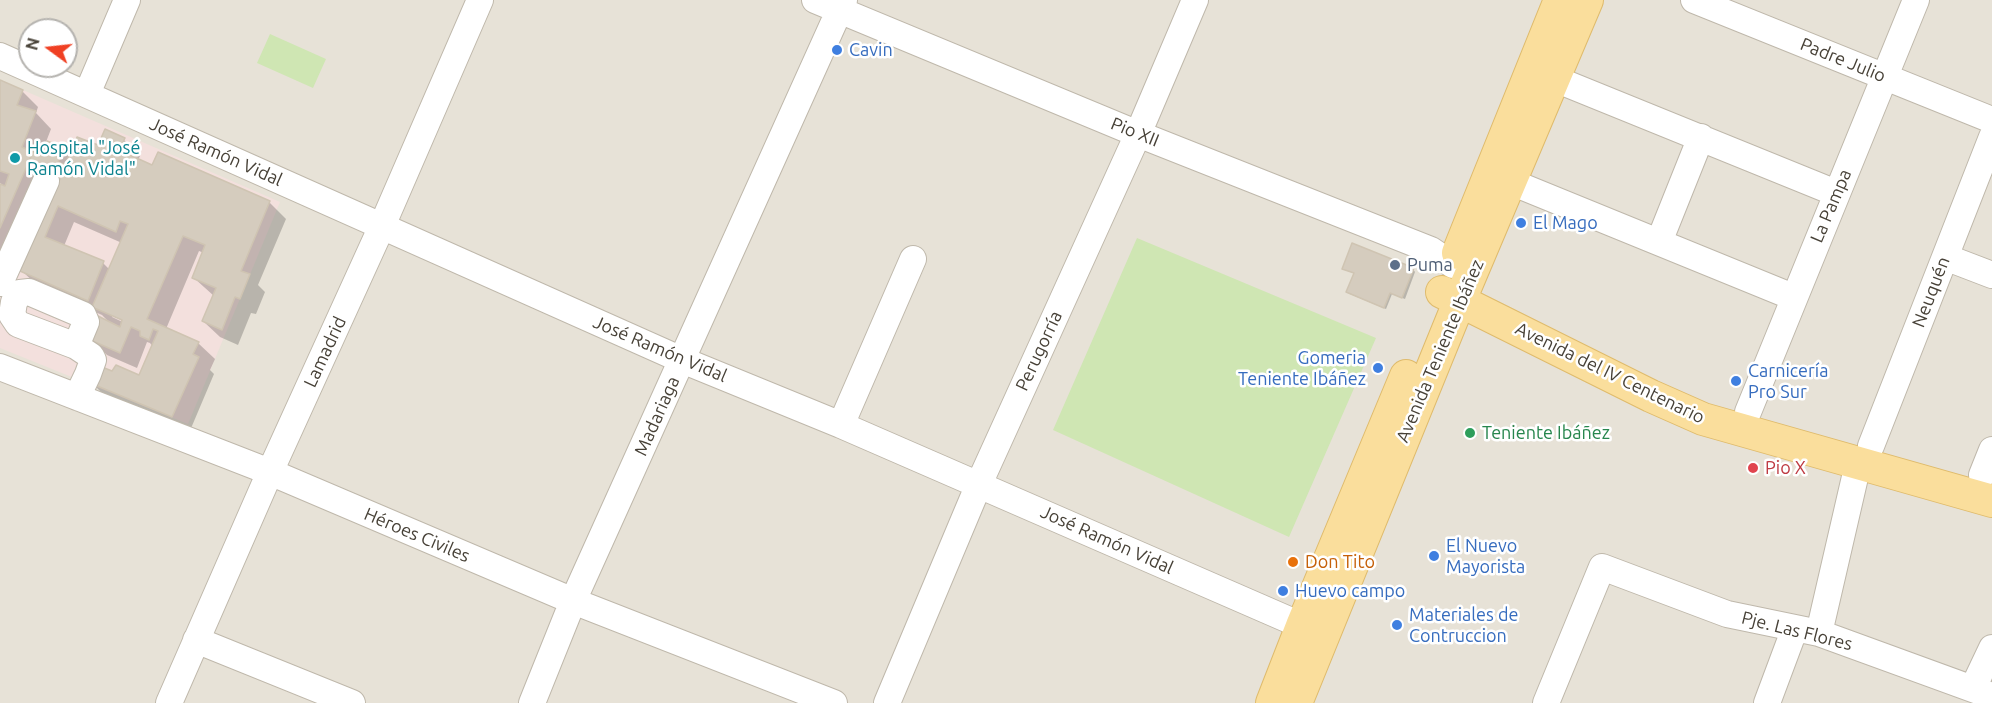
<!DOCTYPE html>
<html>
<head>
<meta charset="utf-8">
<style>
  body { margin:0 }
  #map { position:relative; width:1992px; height:703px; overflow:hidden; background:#f3f0e9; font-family:Ubuntu,sans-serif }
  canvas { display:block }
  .north { position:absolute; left:18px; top:18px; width:60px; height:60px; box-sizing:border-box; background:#fff; border:2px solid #b5b3af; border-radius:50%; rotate:285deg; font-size:16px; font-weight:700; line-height:24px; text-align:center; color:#474137 }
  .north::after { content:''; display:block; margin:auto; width:21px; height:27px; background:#f04023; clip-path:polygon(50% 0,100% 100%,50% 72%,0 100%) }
</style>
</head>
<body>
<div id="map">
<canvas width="1992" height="703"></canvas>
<div class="north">N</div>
</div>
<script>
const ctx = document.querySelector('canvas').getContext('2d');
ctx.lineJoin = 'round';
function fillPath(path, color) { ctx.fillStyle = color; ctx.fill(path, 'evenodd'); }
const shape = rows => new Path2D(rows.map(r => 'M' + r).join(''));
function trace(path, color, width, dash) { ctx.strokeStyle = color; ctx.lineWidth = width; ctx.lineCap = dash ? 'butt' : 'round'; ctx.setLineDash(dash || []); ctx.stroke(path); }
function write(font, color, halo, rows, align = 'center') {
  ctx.font = font + ' Ubuntu,sans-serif'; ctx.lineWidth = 5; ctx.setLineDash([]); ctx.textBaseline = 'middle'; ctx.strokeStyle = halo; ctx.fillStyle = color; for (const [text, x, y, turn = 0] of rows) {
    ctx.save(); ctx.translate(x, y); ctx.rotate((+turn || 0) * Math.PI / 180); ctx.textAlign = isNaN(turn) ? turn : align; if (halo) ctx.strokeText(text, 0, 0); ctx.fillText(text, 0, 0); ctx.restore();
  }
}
fillPath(shape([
  [0,0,1992,0,1992,703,0,703],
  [30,30,66,30,66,66,30,66]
]), '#e7e2d7');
fillPath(shape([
  [0,80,280,202,188,424,0,348]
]), '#f3e0dd');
fillPath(shape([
  [270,34,326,59,313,88,257,63],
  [1137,238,1376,338,1289,537,1053,430]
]), '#cfe6b3');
fillPath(shape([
  [0,81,22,91,38,107,36,113,51,129,46,142,64,149,71,156,124,140,140,156,138,160,153,167,269,202,286,219,258,285,265,292,256,314,251,313,238,345,220,337,203,321,214,296,194,278,204,253,199,251,166,329,198,343,215,359,210,370,214,374,189,433,108,399,92,383,113,373,140,377,153,347,150,343,147,342,137,368,107,355,90,338,111,324,102,315,39,287,22,271,59,187,0,282,0,186,7,188,0,183],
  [74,222,122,243,110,270,103,263,64,246],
  [112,314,130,322,129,325,112,317],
  [1344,268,1413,269,1415,272,1405,299,1392,294,1386,309,1350,294,1348,292,1355,274]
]), '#0003');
const building = shape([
  [0,80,23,90,17,105,36,111,22,147,33,152,0,228,0,184,5,186,9,174,0,171,0,80],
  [105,129,125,138,119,150,152,165,158,152,270,201,241,271,250,274,240,299,235,297,222,330,202,321,216,288,192,278,205,245,183,236,147,319,199,342,193,354,199,357,172,417,90,383,97,365,112,371,116,365,139,375,158,331,153,329,149,340,140,336,140,331,131,327,120,353,88,339,98,316,120,327,122,320,92,307,128,224,120,221,116,232,58,206,45,237,104,261,88,301,20,271,60,179,27,165,33,152,40,154,47,141,65,148,58,162,65,165,77,137,98,145,105,129],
  [1352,243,1414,268,1402,298,1390,293,1384,308,1346,292,1354,273,1342,269,1352,243]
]);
fillPath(building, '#d5ccbe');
trace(building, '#cfc4b2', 1.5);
const minor = shape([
  [815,0,1138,134,1431,250,1453,265],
  [1694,0,1992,120],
  [0,56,682,360,841,425,1319,633],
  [1555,79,1836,193],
  [87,94,127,0],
  [1511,182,1793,297],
  [1659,242,1701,137],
  [1945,257,1992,275],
  [0,283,46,181],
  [76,346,86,322,83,315,29,292,20,293,14,302,12,315,18,324,76,346,91,356,93,360,88,374,77,397],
  [0,367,270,472,573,601,834,703],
  [1748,412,1916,0],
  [841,425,913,259],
  [1871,446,1992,137],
  [1982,475,1992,450],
  [1819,633,1858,464],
  [196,640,352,703],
  [1973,688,1992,648],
  [169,703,270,472,382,226,480,0],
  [532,703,573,601,844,0],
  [887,703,979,484,1138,134,1195,0],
  [1546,703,1602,567,1727,614,1819,633,1992,696],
  [1767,703,1795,628]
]);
const major = shape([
  [1458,253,1560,0],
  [1442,292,1651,396,1703,419,1992,501],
  [1272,703,1302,626,1406,376],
  [1296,703,1460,300,1587,0]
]);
trace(minor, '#bfb8ab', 28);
trace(major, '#dfbb6c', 34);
trace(minor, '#fff', 26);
trace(major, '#fade9c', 32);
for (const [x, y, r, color] of [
  [837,50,6,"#3f7fe0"],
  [15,158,6,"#0f9aa8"],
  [1521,223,6,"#3f7fe0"],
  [1395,265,6,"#5c6f8a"],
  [1378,368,6,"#3f7fe0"],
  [1736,381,6,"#3f7fe0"],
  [1470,433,6,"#2e9e5b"],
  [1753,468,6,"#e0444e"],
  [1434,556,6,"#3f7fe0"],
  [1293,562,6,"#e8710a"],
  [1283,591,6,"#3f7fe0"],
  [1397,625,6,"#3f7fe0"]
]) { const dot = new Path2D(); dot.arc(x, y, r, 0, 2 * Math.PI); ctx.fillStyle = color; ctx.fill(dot); trace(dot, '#fff', 2); }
write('18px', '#366cbe', '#fff', [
  ["Cavin",849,50],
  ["El Mago",1533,223],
  ["Gomeria",1366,358,"right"],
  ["Teniente Ibáñez",1366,379,"right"],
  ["Carnicería",1748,371],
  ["Pro Sur",1748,392],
  ["El Nuevo",1446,546],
  ["Mayorista",1446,567],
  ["Huevo campo",1295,591],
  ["Materiales de",1409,615],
  ["Contruccion",1409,636]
], 'left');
write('18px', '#474137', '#fff', [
  ["Padre Julio",1843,60,22],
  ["Pio XII",1135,132,22],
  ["José Ramón Vidal",216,152,24],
  ["La Pampa",1831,206,-67],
  ["Neuquén",1931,292,-69],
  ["José Ramón Vidal",660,349,23],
  ["Perugorría",1039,351,-65],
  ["Avenida Teniente Ibáñez",1440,351,-67],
  ["Lamadrid",325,352,-65],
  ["Avenida del IV Centenario",1610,373,26],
  ["Madariaga",657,416,-66],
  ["Héroes Civiles",417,535,23],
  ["José Ramón Vidal",1107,540,24],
  ["Pje. Las Flores",1797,631,14]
]);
write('18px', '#0d838f', '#fff', [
  ["Hospital \"José",27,148],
  ["Ramón Vidal\"",27,169]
], 'left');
write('18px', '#4e5e75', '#fff', [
  ["Puma",1407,265]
], 'left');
write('18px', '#27864d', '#fff', [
  ["Teniente Ibáñez",1482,433]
], 'left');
write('18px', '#be3a42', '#fff', [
  ["Pio X",1765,468]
], 'left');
write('18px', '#c56008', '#fff', [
  ["Don Tito",1305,562]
], 'left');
</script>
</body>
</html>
